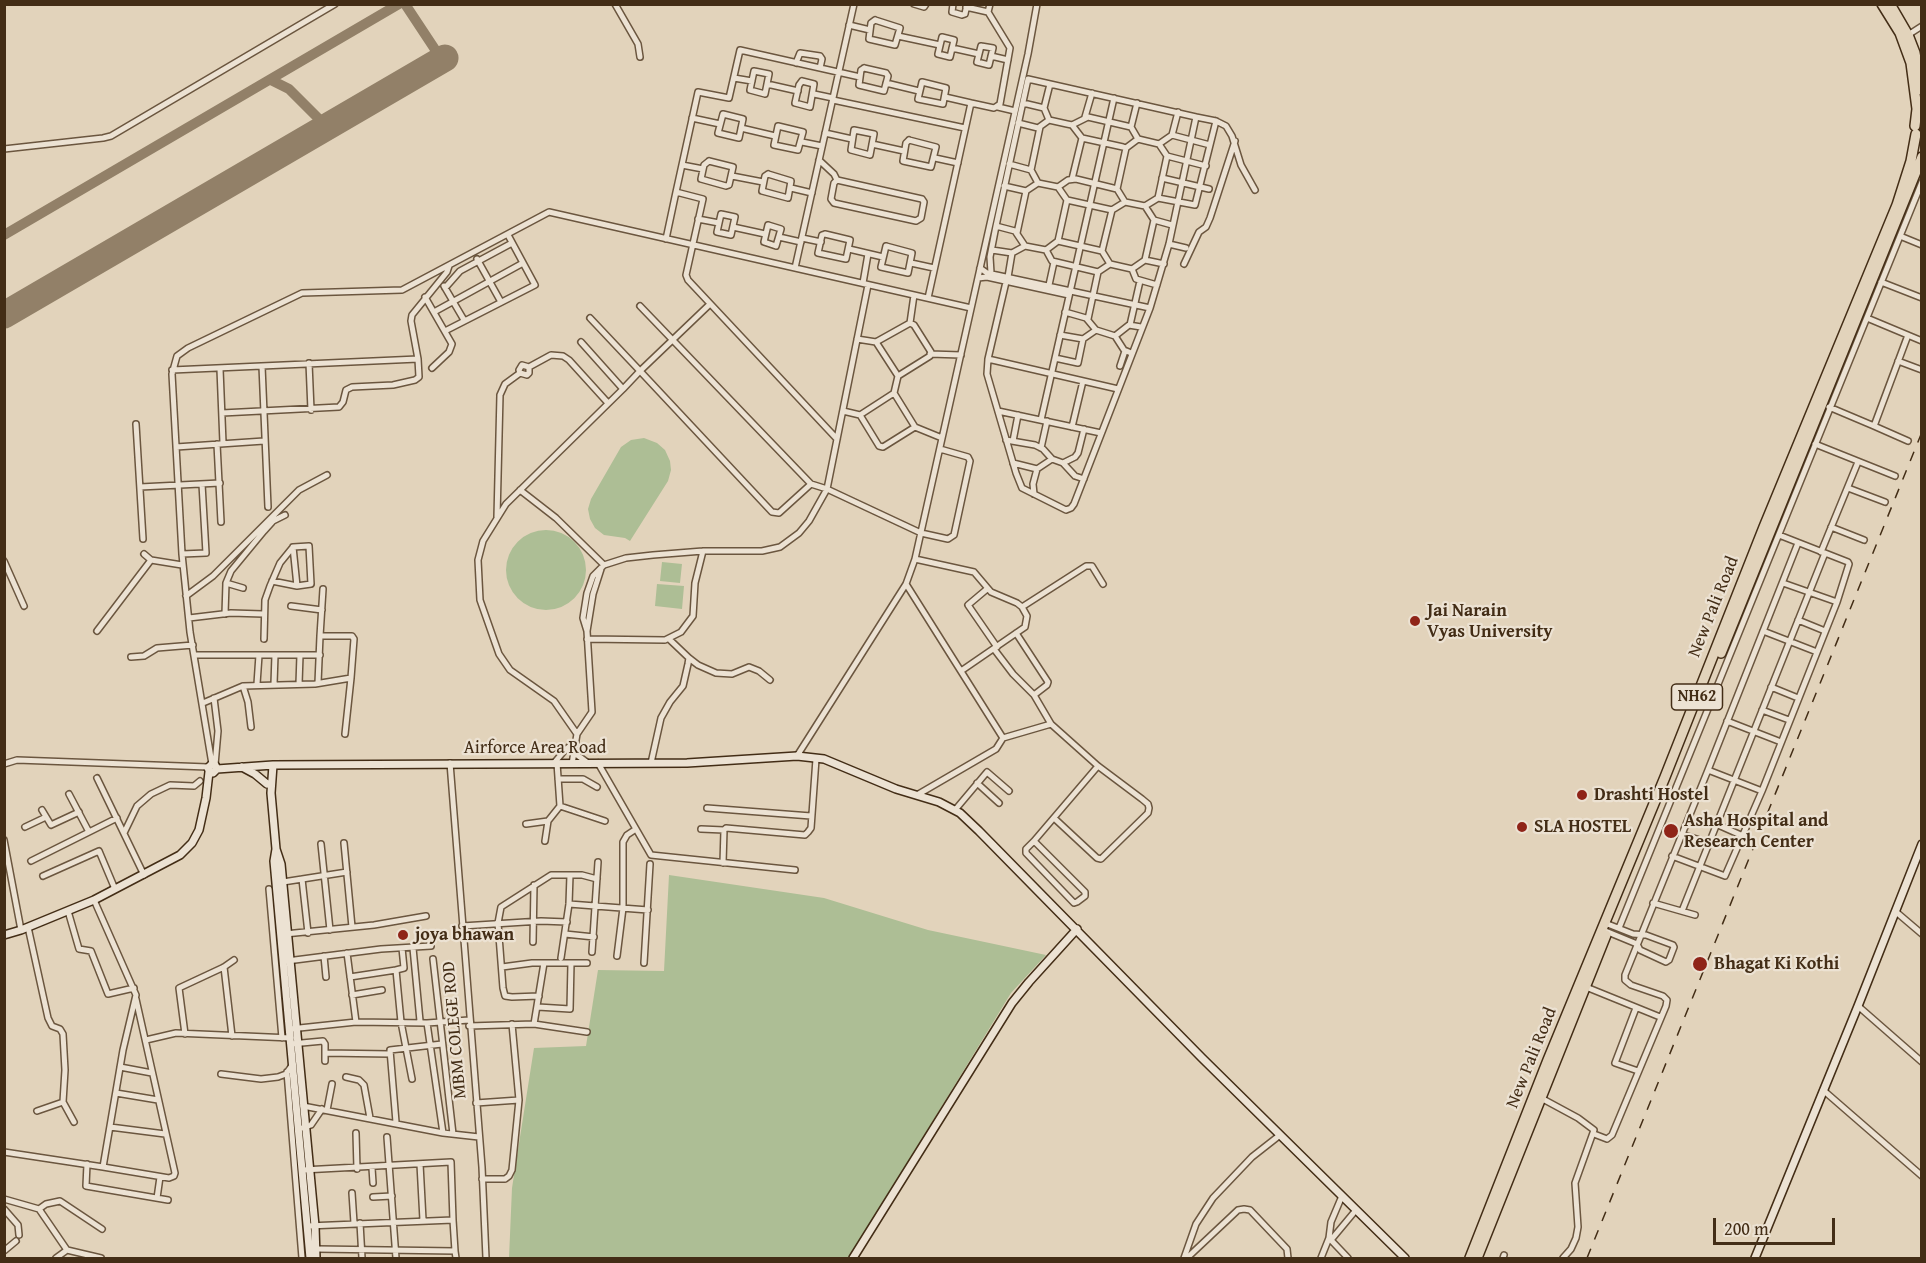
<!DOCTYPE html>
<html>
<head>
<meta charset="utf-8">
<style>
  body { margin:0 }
  #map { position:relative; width:1926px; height:1263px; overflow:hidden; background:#e2d3bb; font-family:"Gentium Book Plus",serif }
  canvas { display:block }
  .frame { position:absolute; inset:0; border:6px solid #432d16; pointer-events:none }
  .scale { position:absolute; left:1713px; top:1218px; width:122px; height:27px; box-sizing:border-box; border:3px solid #432d16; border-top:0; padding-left:8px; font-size:18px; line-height:21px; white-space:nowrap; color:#432d16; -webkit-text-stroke:4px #ece2d3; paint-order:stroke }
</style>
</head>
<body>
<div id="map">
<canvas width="1926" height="1263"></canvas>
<div class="frame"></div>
<div class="scale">200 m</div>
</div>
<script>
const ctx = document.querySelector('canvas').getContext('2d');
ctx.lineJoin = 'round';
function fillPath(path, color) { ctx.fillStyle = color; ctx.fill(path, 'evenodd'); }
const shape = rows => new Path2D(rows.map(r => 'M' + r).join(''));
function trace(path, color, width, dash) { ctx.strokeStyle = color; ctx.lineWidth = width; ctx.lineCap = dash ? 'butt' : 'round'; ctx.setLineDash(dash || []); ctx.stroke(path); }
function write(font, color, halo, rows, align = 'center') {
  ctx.font = font + ' "Gentium Book Plus",serif'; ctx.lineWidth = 4.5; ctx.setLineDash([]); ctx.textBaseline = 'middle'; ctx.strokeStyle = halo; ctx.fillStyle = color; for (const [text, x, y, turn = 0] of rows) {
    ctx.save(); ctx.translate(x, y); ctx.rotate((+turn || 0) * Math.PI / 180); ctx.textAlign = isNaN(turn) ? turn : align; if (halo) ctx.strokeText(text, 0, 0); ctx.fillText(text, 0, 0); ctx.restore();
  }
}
fillPath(shape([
  [644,438,657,443,665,450,670,461,671,470,668,481,630,541,625,538,604,535,595,528,590,519,588,509,591,499,621,447,631,440],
  '506 570a40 40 0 1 1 80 0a40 40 0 1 1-80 0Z',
  [662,562,682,564,680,583,660,581],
  [657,584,684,586,682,609,655,606],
  [669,875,824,898,928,930,1046,955,1011,993,849,1258,509,1258,512,1188,534,1048,586,1046,598,970,664,971]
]), '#adbe95');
trace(shape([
  [405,4,442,60],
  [271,80,289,89,327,127],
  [4,235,399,4]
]), '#928068', 10);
trace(shape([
  [4,315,445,58]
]), '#928068', 27);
const street = shape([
  [615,4,638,44,640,57],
  [914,4,924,7,926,4],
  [953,4,952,12,962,15,965,14,967,4],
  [966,7,988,12],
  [875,20,900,28,895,45,869,39,871,23,875,20],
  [849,25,870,30],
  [1908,35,1922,26],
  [898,36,940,45],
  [942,37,954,40,950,57,938,54,942,37],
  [981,46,993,48,989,65,977,62,981,46],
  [952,48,979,54],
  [991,56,1008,60],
  [796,63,800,53,820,56,822,59,820,68],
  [864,68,886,73,888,76,884,91,859,85,861,70,864,68],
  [754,71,769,74,765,94,750,90,754,71],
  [734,78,752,81],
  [802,81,814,84,810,107,795,103,799,85,802,81],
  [922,82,946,88,943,104,918,99,922,82],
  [886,83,919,91],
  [767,84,798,91],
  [814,94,833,98],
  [945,97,971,103],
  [833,100,965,128],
  [1023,103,1044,108,1049,120,1067,124,1072,125,1088,117,1131,127,1138,139,1159,144,1172,135,1210,145],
  [998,107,1015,111],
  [1044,108,1050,84],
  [723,114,743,119,739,138,718,133,723,114],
  [1085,117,1092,93],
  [692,118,720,124],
  [1216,121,1226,126,1232,136,1241,165,1255,190],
  [1018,123,1038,128,1049,120],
  [1072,125,1082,138,1123,147,1126,148,1138,139],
  [778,126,803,132,798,150,774,145,778,126],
  [1131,127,1137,103],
  [741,128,775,136],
  [854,130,874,134,870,155,851,150,854,130],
  [825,133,852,139],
  [1172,135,1178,112],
  [909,140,936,147,931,167,903,161,906,143,909,140],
  [802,142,822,146],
  [872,144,904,151],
  [1159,144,1167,156,1206,166],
  [4,149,103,138,111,136,335,4],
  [935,158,958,163],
  [819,160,834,174,837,180,922,199,924,202,921,218,916,221,834,203,831,199,834,183,837,180],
  [709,161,733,167,729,185,726,186,701,179,704,165,709,161],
  [1009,164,1031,170,1038,183,1058,187,1068,180,1076,179,1117,189,1125,202,1145,206,1158,198,1195,205,1216,121,1196,117],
  [682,165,703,169],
  [1031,170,1040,127],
  [768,174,791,181,788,198,762,191,765,176,768,174],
  [732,176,763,182],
  [1162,178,1209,189],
  [1072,179,1082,138],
  [1004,186,1026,191,1038,183],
  [1058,187,1067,200,1112,210,1125,202],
  [791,188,812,193],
  [1117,189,1126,148],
  [1158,198,1167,156],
  [721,214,735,217,731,235,717,232,721,214],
  [698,219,719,223],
  [1154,220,1172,225],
  [768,225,781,229,776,246,764,242,768,225],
  [996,226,1015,231,1025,246],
  [733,227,765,234],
  [1017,233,1026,191],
  [825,234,850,240,846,259,818,253,822,235,825,234],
  [1900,236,1922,245],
  [779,237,801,242],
  [802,238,821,242],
  [666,239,676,192],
  [1058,241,1067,200],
  [1169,244,1186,248],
  [886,246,912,253,908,273,881,267,886,246],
  [849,249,883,257],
  [992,250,1012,253,1025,246,1046,250,1058,241,1102,251,1110,264],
  [1046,250,1052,261,1098,272,1110,264,1132,269],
  [1102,251,1112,210],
  [477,259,501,302],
  [1145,260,1154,220,1145,206],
  [911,263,934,268],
  [1184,264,1199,232,1206,227,1210,218,1235,141],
  [795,268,854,4],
  [980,268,987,273,1150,308],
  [1132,269,1145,260,1164,264],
  [1132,269,1136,279,1157,285],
  [991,273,990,257,996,226,1028,79,1196,117,1169,244,1150,308,1074,504,1071,508,1066,510,1022,488,1016,473,987,374,988,359,1006,282],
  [1008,277,1012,253],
  [978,278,987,277,1069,295],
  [1881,282,1922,298],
  [863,283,868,254],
  [1049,285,1054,262],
  [444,286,464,320],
  [445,288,460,271,512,243],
  [425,297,452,344,449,352,432,368],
  [928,298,971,103,994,108,1000,104,1010,48,988,12,990,4],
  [709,305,640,371,772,512,779,513,811,484],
  [640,306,811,484,827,489,868,285],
  [434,312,523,263],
  [1065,312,1086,318,1096,330,1115,336,1124,350,1131,353],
  [1867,318,1922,341],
  [1088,319,1098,272],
  [910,323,914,295],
  [1130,325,1140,281],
  [445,331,535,285,508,235],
  [1060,335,1083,339,1096,330],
  [1115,336,1129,325,1141,327],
  [581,342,623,389],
  [876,342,910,323,914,325,931,352,930,356,898,376],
  [930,354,961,355],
  [1055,358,1078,363,1083,339],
  [988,359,1118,389],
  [1898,361,1922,370],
  [309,363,311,410],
  [262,366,268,507],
  [1120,366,1125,351],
  [220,369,223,443],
  [172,370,418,359],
  [520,373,519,370,522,365,529,367,551,355,563,356,569,360,608,403],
  [1829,407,1874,426,1908,335],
  [843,411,860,415,879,446,883,447,915,427,894,393,898,376,876,342,857,339],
  [998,411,1101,433],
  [222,413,339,407,343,402,346,390,352,387,393,385,415,380,419,377,418,359,411,321,412,315,447,272,449,266],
  [860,415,894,393],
  [1041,420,1114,98],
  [136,424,143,539],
  [1874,426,1908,441],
  [915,427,942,438],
  [1072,427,1083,381],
  [837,439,688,280,686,275,703,199,676,192,698,92,729,98,740,50,860,77],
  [1006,440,1035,445,1043,449,1052,459,1063,463,1075,476,1084,479],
  [1013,441,1018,415],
  [217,444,221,522],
  [1815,444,1895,476],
  [176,447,264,441],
  [1041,448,1047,421],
  [1013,463,1037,469],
  [1063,463,1075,457,1078,453,1084,429],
  [140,487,220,483],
  [1848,488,1885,502],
  [520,490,556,518,604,565],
  [1034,494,1033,484,1037,469,1052,459],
  [497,517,500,395,505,384,520,373,527,375,529,373,529,367],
  [1831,527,1864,540],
  [1779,535,1848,562,1849,564,1837,602,1762,791,1708,770,1798,543],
  [293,547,297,586],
  [1821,552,1858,462],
  [144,554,151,560,182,565],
  [182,554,206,553,202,484],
  [915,559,974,572,991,592,1017,603,1022,607,1027,616,1025,627,961,671],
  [4,561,24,606],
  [226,583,243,588],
  [1783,583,1837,602],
  [906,584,1003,738,996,749,917,795],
  [987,589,968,605,997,647],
  [186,596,213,576,299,490,327,475],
  [291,606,322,610],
  [1022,607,1086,566,1092,566,1103,584],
  [225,614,226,583,231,571,264,531,273,521,285,515],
  [189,618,231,613,263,614],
  [1798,620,1825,631],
  [97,631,151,560],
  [587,631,583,618,587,593,593,576,604,565,626,558,653,555,703,551,762,551,780,547,799,533,809,521,827,489,921,533,948,539,954,535,970,461,968,457,940,449],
  [1763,631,1817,652],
  [1016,633,1048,682,1047,685,1034,695],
  [320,636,323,589],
  [264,639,265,600,270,586,280,563,293,547,309,546,311,584,297,586,272,581],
  [587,639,665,640,681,632,693,616,695,583,703,551],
  [994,649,1013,674,1034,695,1051,724],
  [194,655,259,655],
  [131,657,144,656,157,648,193,645],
  [689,658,698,665,716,673,732,674,749,667,759,671,770,680],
  [318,683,320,636,352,636,354,639,351,678,345,734],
  [257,684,259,655,320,655],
  [274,684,275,655],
  [299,684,300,655],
  [243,686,248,702,251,727],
  [1771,687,1798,698],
  [214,698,218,731,215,765],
  [203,703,243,686,315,684,351,678],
  [1762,710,1789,720],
  [1727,721,1781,742],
  [577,734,554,701,510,670,499,654,480,600,478,560,483,541,506,504,623,389,640,371,590,318],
  [1003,738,1051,724,1098,766,1142,799,1148,804,1149,808,1148,813,1101,859,1097,858,1054,818],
  [573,752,588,763],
  [797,756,906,584,915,559,1028,54,1037,4],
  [450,763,482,1167,486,1258],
  [554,763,565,750,574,743],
  [598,763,651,855,795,870],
  [651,763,661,718,670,702,683,686,688,664,689,658,669,639],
  [4,764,17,760,208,767],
  [212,764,190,632,182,554,172,374,177,356,188,348,302,293,402,290,549,212,971,308],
  [572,764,577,734,592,712,587,631,593,594,601,569],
  [97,778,144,875],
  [558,779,583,779,597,787],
  [977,783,999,803],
  [69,794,89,832],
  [560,806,605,821],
  [707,808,811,816],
  [42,810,51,825,79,812],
  [955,810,987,772,1009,791],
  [526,824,548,821,560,806,557,763],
  [1716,824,1743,836],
  [25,827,46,817],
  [701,829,724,830],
  [124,833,137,806,151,794,170,785,194,786,200,781],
  [1681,834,1709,843],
  [4,840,21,930],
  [545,841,548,821],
  [1034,841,1085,892,1085,896,1077,902,1074,903,1026,853,1026,849,1034,841],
  [1034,841,1098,766],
  [344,843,352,927],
  [321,844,330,930],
  [1672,856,1725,876,1762,791],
  [31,861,117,818],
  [723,863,724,830,726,828,805,835,808,832,811,828,816,759],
  [43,876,99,851,115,889],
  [302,879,308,933],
  [283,882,347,872],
  [269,889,282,1038],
  [1653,903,1695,915],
  [569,904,648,910],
  [68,911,79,949,91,951,108,994,134,988],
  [1682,911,1825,553],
  [1895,911,1922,934],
  [462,926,541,921,567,922],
  [28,927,48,1018,52,1026,60,1029,63,1034,65,1070,63,1102,74,1122],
  [1619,928,1922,182],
  [1603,930,1637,944,1640,950,1666,962,1669,960,1674,947,1673,945,1646,935,1633,934,1605,923],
  [285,934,374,925,426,916],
  [565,934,594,937],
  [533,942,534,885],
  [413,948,420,1021],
  [592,952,598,862],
  [347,953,356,1022],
  [324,956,326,977],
  [617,956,623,908,623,842,627,835,636,829],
  [561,958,569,904,570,875],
  [433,959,453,1134],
  [287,961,381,949,431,946],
  [644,963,650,864],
  [224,967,232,1036],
  [502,967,532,963,587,963],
  [396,970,404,968,402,948],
  [350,977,396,970,401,1022,412,1079],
  [1586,987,1660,1017],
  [352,995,382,990],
  [539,996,512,997,505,996,503,988,498,923,501,907,551,875,582,875,597,879],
  [1858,1006,1922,1062],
  [538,1007,570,1009,571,963],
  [1636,1008,1615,1063,1638,1071],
  [427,1023,443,1133],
  [534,1024,544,963],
  [469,1026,534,1024,587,1032],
  [290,1029,356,1022,427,1023,469,1020],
  [185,1034,179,988,224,967,234,960],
  [146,1040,176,1033,291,1038],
  [291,1044,323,1041,325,1044,325,1061],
  [325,1053,390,1054],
  [120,1067,152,1073],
  [287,1072,302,1258],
  [221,1074,261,1079,278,1077,286,1074,293,1064],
  [346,1077,359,1080,364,1085,370,1118],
  [1823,1090,1922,1176],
  [116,1093,158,1100],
  [1541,1098,1578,1118,1594,1130,1575,1183,1578,1227,1576,1238,1571,1249,1563,1258],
  [476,1103,519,1100],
  [303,1106,443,1133,479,1137],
  [327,1110,332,1084],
  [37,1111,63,1102],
  [396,1122,390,1050,442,1044],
  [110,1127,165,1134],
  [302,1128,311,1125,322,1109],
  [356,1133,357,1169],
  [1594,1134,1607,1139,1612,1135,1666,1006,1667,1000,1663,996,1631,985,1625,980,1625,975,1708,770],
  [387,1137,396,1258],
  [4,1152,103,1167,123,1050,136,995,94,900],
  [87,1164,86,1186,168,1200],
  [420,1164,423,1220],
  [103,1167,169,1178,174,1176,175,1173,136,999],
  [372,1168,373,1183],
  [303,1170,451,1162,453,1220,308,1226],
  [482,1179,505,1179,509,1176,512,1170,519,1100,512,1024],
  [352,1193,354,1223],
  [373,1197,392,1196],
  [157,1198,160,1177],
  [4,1199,39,1209,46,1204,60,1201,102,1229],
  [4,1209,18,1225,19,1235],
  [39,1209,67,1250],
  [453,1220,455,1251],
  [360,1223,362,1258],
  [1329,1238,1348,1258],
  [1331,1240,1356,1210],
  [317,1249,455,1251,456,1258],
  [4,1251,16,1241],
  [56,1258,67,1250,101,1258],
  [1184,1258,1196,1224,1213,1198,1252,1157,1280,1135],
  [1187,1258,1238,1210,1244,1209,1250,1210,1287,1249,1288,1258],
  [1321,1258,1329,1238,1331,1222,1342,1196],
  [1503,1258,1504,1255]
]);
const secondary = shape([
  [273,765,271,793,276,849,274,861,310,1258],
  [242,767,255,774,267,784],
  [217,769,215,765,212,764,208,768,210,773,213,773,217,769,273,765,687,763,797,756,824,759,896,789,939,802,960,813,979,831,1202,1058,1405,1258],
  [276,849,281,864,315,1226,316,1258],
  [4,935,21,930,94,900,180,855,192,843,199,830,206,798,209,772],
  [853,1258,1012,1003,1029,982,1077,929],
  [1755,1258,1858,1006,1922,844]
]);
const highway = shape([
  [1882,4,1900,33,1911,63,1917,109,1915,126],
  [1890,4,1908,35,1915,53,1922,90],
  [1721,653,1922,157],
  [1470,1258,1548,1060,1665,777,1764,527,1897,205,1911,161,1916,134],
  [1477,1258,1606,935]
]);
trace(street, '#6b563f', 8);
trace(secondary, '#432d16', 10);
trace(highway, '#432d16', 12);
trace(street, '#ece2d3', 5);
trace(secondary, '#ece2d3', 7);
trace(highway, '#e2d3bb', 9);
trace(shape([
  [1587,1258,1922,432]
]), '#432d16', 1.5, [10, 10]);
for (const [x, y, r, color] of [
  [1415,621,6,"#8f2418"],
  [1582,795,6,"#8f2418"],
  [1522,827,6,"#8f2418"],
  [1671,831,8,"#8f2418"],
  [403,935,6,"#8f2418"],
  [1700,964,8,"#8f2418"]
]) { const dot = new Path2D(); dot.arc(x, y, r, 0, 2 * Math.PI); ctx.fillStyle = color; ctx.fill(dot); trace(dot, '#ece2d3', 2); }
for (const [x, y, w] of [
  [1697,697,51]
]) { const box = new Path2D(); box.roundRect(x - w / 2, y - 13, w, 26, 4.5); ctx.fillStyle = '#ece2d3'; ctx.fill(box); trace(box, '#432d16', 1.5); }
write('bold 16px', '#432d16', null, [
  ["NH62",1697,697]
]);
write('18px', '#432d16', '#ece2d3', [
  ["New Pali Road",1714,607,-68],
  ["Airforce Area Road",535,748],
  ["MBM COLEGE ROD",455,1030,-95],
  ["New Pali Road",1532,1058,-68]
]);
write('bold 18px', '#432d16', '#ece2d3', [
  ["Jai Narain",1427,611],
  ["Vyas University",1427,632],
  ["Drashti Hostel",1594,795],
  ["Asha Hospital and",1684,821],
  ["Research Center",1684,842],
  ["SLA HOSTEL",1534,827],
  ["joya bhawan",415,935],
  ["Bhagat Ki Kothi",1714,964]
], 'left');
</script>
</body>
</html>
